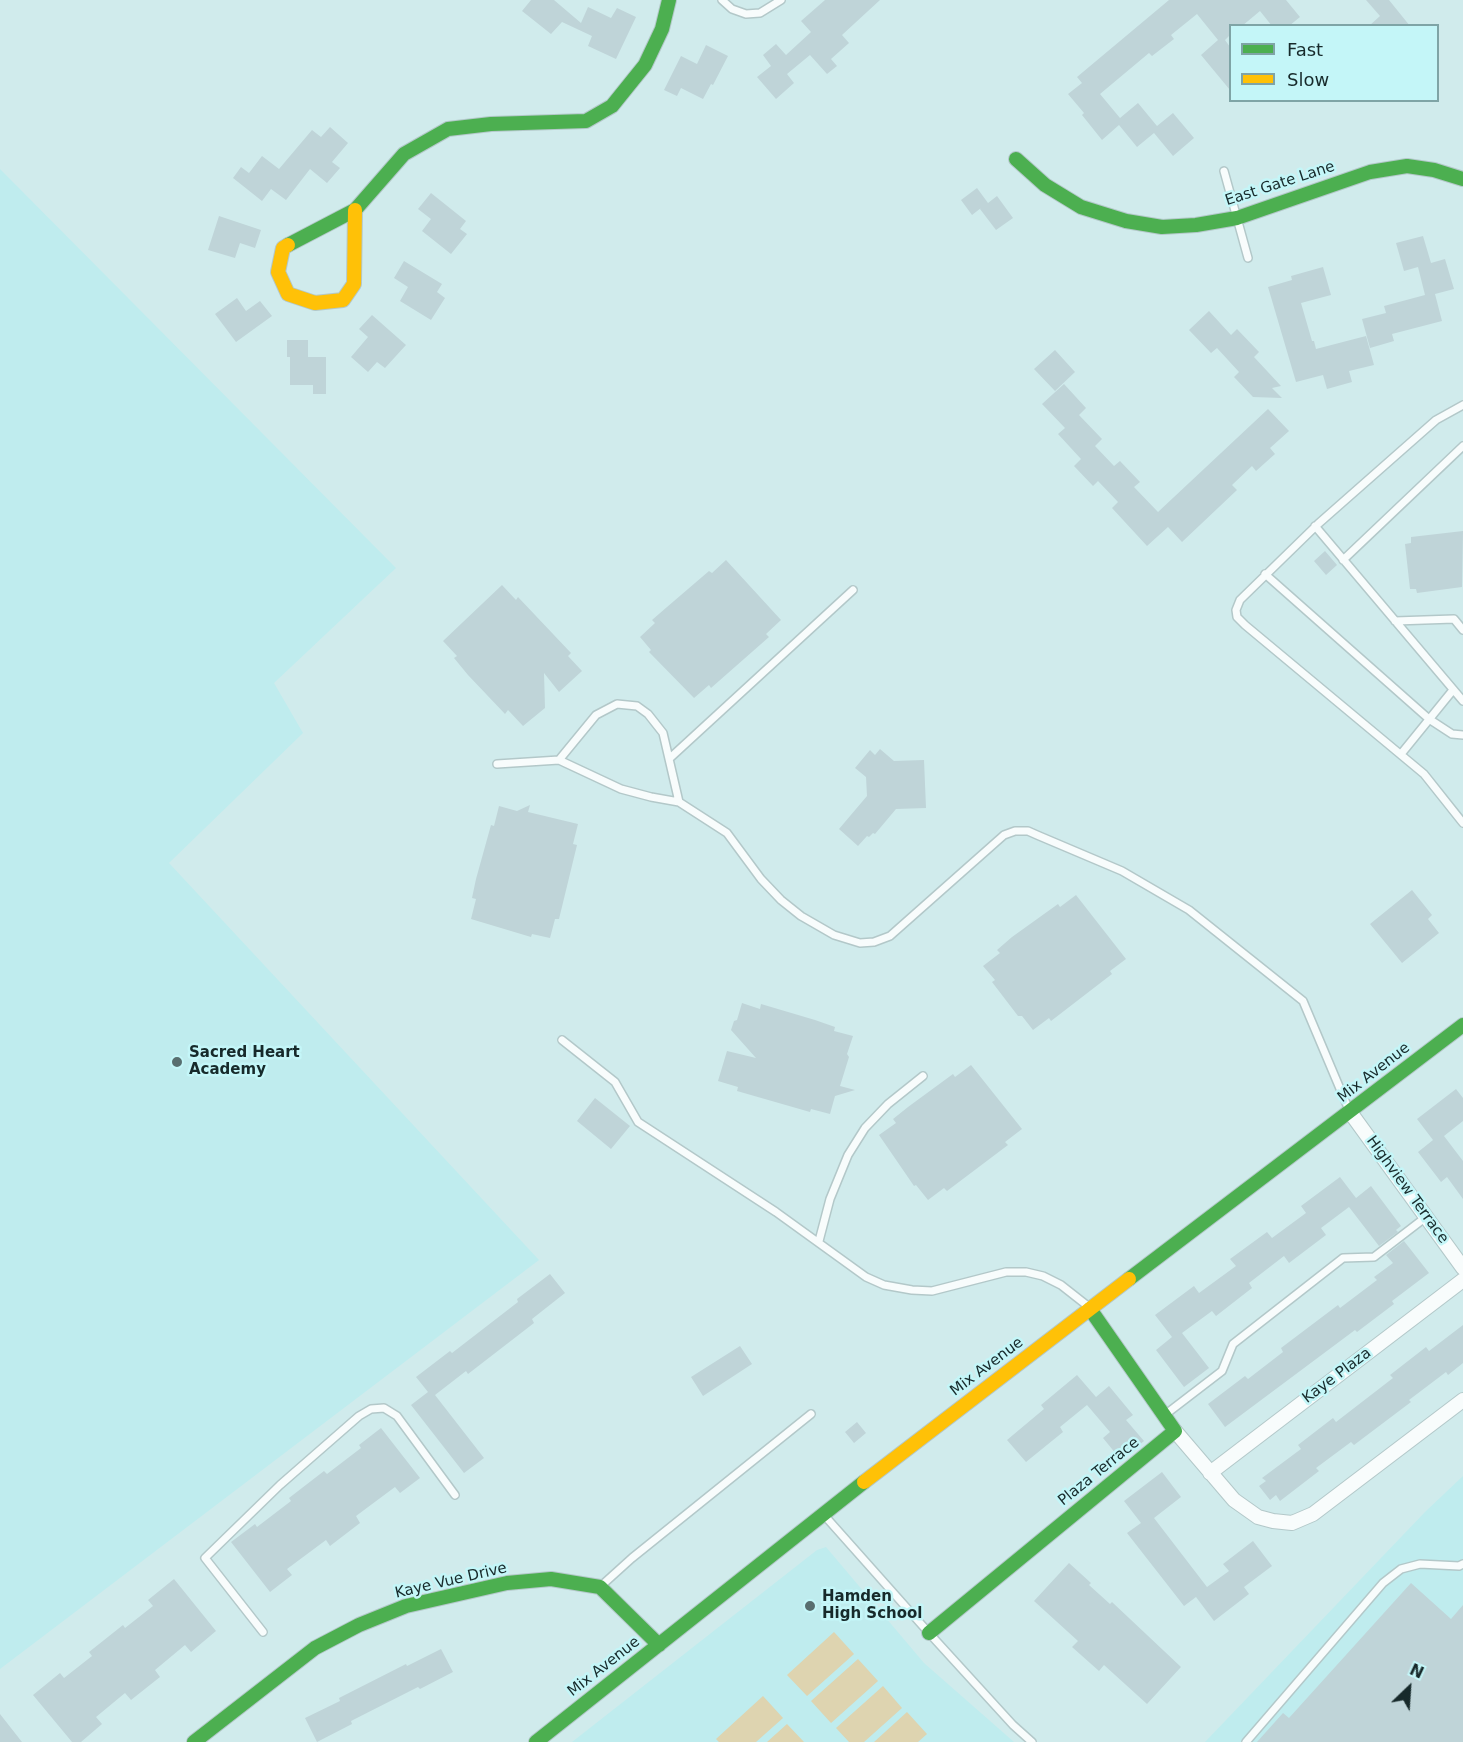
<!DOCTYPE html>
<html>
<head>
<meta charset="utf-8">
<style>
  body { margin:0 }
  #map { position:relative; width:1463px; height:1742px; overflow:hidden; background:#d0ebec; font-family:"DejaVu Sans",sans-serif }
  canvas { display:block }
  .legend { position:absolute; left:1229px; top:24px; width:210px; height:78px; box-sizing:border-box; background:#c4f6f8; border:2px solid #7fa4a6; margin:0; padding:8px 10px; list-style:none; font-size:18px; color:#172a2b }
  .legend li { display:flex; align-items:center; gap:12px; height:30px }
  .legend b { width:30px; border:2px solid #7fa4a6 }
  .north { position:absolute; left:1379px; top:1658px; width:60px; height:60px; -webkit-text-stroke:4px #c4f6f8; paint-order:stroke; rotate:25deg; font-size:16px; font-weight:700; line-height:24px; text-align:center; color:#172a2b }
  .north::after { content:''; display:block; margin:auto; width:21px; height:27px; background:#172a2b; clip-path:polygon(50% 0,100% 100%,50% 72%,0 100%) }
</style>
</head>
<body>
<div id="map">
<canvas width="1463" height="1742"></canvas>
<ul class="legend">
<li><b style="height:8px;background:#4caf50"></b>Fast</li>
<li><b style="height:8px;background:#ffc107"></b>Slow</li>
</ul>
<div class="north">N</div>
</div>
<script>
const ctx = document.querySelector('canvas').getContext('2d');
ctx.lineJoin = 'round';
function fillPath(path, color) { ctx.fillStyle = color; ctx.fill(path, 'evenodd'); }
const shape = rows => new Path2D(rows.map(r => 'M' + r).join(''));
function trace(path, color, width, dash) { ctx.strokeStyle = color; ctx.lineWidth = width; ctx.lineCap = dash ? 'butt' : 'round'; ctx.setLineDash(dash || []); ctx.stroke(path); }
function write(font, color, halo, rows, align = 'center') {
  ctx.font = font + ' "DejaVu Sans",sans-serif'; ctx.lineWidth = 5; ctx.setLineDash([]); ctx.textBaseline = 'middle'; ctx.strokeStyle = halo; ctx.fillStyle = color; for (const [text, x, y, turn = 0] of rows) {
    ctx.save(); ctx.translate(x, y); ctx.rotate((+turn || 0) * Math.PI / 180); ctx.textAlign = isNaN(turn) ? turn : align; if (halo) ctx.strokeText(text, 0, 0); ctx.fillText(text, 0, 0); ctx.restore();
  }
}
fillPath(shape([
  [0,169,396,568,274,683,303,733,169,863,539,1260,0,1669],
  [1463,1476,1463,1742,1205,1742,1425,1512],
  [826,1547,924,1663,1014,1742,572,1742,817,1550]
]), '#bfecee');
fillPath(shape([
  [834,1632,854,1654,807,1696,787,1675],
  [858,1659,878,1681,831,1723,811,1701],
  [883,1686,902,1708,864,1742,849,1742,836,1728],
  [763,1696,783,1718,756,1742,719,1742,716,1739],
  [907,1712,927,1734,918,1742,874,1742],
  [787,1724,804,1742,767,1742]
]), '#ded4b0');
fillPath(shape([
  [531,0,554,0,581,23,588,7,611,18,617,8,636,17,616,59,588,46,592,36,562,22,551,34,522,11],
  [825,0,880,0,842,35,849,43,831,59,837,66,827,74,810,55,787,74,794,83,776,99,757,77,771,66,763,55,776,44,786,55,811,32,801,21],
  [1169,0,1286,0,1300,17,1289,26,1272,26,1260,11,1242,26,1230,26,1230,35,1225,40,1230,47,1230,90,1201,55,1218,40,1197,14,1171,35,1174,39,1152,56,1149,53,1100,94,1120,118,1138,103,1157,126,1173,113,1194,138,1173,156,1154,133,1137,147,1119,125,1102,140,1082,115,1084,113,1068,94,1082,83,1077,77],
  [1366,0,1389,0,1410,26,1369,26,1380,16],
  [706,45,728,56,713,85,711,84,703,99,681,88,677,96,664,90,681,56,697,64],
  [330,127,348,143,332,162,340,168,327,183,310,169,286,200,271,189,262,201,233,178,241,167,249,173,262,156,279,169,312,130,321,137],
  [977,188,988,203,997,196,1013,218,996,230,980,209,981,208,972,215,961,200],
  [431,193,466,221,460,229,467,234,451,254,422,231,431,219,418,209],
  [219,216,261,230,255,248,240,243,235,258,208,250],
  [1423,236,1431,263,1445,259,1454,289,1435,294,1442,321,1392,334,1394,341,1370,348,1362,319,1386,313,1384,306,1425,295,1418,267,1404,271,1396,243],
  [404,261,442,284,437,292,445,298,431,320,400,301,408,287,394,278],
  [1323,267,1331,295,1301,303,1312,341,1314,341,1316,349,1366,336,1374,365,1349,371,1352,382,1327,389,1323,375,1296,382,1268,287,1292,280,1291,276],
  [237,298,246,311,260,301,272,316,236,342,215,314],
  [1209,311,1231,335,1237,329,1259,352,1254,357,1281,386,1272,388,1282,398,1253,397,1234,377,1239,372,1217,348,1211,353,1189,330],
  [372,315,406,345,385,368,377,362,368,372,351,357,368,337,359,329],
  [287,340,308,340,308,357,326,357,326,394,313,394,313,385,290,385,290,357,287,357],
  [1055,350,1075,372,1055,391,1034,369],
  [1064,384,1086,408,1079,415,1102,439,1095,446,1114,466,1120,461,1140,482,1134,487,1158,512,1268,409,1289,431,1270,448,1275,454,1256,471,1252,466,1232,485,1237,490,1182,542,1168,527,1147,546,1112,508,1118,502,1098,481,1093,486,1074,466,1081,459,1058,434,1065,428,1042,404],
  [1463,531,1462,587,1417,593,1416,589,1410,589,1405,544,1411,543,1411,537],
  [1325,551,1337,565,1326,575,1314,561],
  [726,560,781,620,766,634,769,637,711,688,709,685,694,698,649,652,651,650,640,637,655,623,652,620,667,607,709,571,712,573],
  [502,585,516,600,518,597,571,653,568,656,582,671,559,692,544,673,545,708,523,726,508,710,505,714,468,675,454,658,457,656,443,641],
  [880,749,894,761,924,760,926,808,896,809,875,834,873,833,869,837,867,836,858,846,839,829,867,796,866,777,855,768,870,750,875,755],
  [530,805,528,812,578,824,573,844,577,845,559,919,555,919,550,938,532,934,531,937,471,919,476,899,472,898,476,879,491,825,494,826,499,806,517,811],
  [1412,890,1432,915,1428,919,1439,933,1402,963,1370,924],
  [1076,895,1126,959,1110,971,1112,974,1051,1021,1049,1018,1033,1030,1022,1016,1018,1016,992,982,995,980,983,966,1000,953,997,950,1012,937,1058,904,1060,907],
  [742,1003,760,1009,761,1004,815,1020,835,1027,834,1031,853,1036,847,1054,849,1057,840,1086,855,1090,835,1096,830,1114,811,1109,810,1112,737,1091,738,1087,718,1081,727,1051,756,1058,731,1030,734,1021,737,1020],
  [971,1065,1022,1129,1005,1142,1008,1145,947,1191,944,1188,928,1200,916,1185,914,1186,879,1135,896,1123,893,1119,908,1107,953,1074,955,1077],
  [1456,1089,1463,1098,1463,1121,1444,1136,1463,1161,1463,1199,1447,1177,1441,1182,1418,1152,1433,1140,1417,1119],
  [595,1098,630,1126,611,1149,577,1121],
  [1340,1177,1356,1198,1371,1186,1401,1226,1396,1230,1398,1232,1379,1246,1349,1207,1321,1228,1326,1235,1289,1263,1284,1256,1249,1283,1252,1288,1216,1316,1212,1311,1182,1333,1209,1368,1184,1387,1156,1350,1172,1337,1155,1315,1194,1286,1199,1293,1236,1266,1230,1259,1267,1232,1272,1238,1306,1213,1301,1206],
  [1404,1241,1429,1273,1392,1301,1394,1304,1357,1332,1355,1330,1225,1427,1208,1404,1245,1376,1248,1379,1283,1352,1281,1348,1338,1305,1340,1308,1377,1280,1374,1277,1393,1263,1386,1255],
  [550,1274,565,1293,532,1319,534,1323,468,1374,466,1371,435,1395,484,1458,464,1473,411,1405,428,1392,416,1377,450,1351,452,1353,518,1302,517,1299],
  [1463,1325,1463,1363,1448,1375,1446,1372,1409,1400,1411,1402,1354,1445,1351,1442,1316,1468,1319,1471,1280,1501,1276,1495,1270,1500,1259,1486,1266,1481,1262,1478,1301,1449,1298,1445,1333,1418,1336,1422,1393,1378,1390,1375,1426,1347,1429,1351],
  [740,1346,752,1364,703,1396,691,1377],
  [1077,1375,1096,1397,1109,1386,1133,1415,1126,1420,1144,1441,1121,1460,1103,1438,1110,1432,1087,1405,1060,1427,1063,1432,1026,1462,1007,1440,1044,1409,1041,1405],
  [857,1422,866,1433,854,1443,845,1432],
  [381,1428,420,1478,400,1493,395,1487,356,1516,360,1523,330,1546,326,1540,287,1569,292,1575,270,1592,231,1542,255,1524,257,1527,291,1501,289,1498,324,1471,327,1474,361,1448,359,1445],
  [1162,1472,1181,1497,1154,1518,1207,1587,1229,1571,1223,1564,1253,1541,1272,1566,1244,1587,1249,1594,1214,1621,1196,1597,1184,1606,1127,1533,1141,1523,1124,1501],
  [1069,1563,1091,1583,1089,1585,1110,1604,1112,1602,1181,1667,1147,1704,1104,1665,1099,1671,1072,1647,1078,1641,1034,1601],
  [174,1579,216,1631,191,1652,185,1645,155,1670,160,1677,131,1700,125,1693,96,1717,102,1724,81,1742,72,1742,33,1695,60,1673,64,1678,92,1656,89,1652,123,1625,125,1628,153,1606,148,1600],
  [1411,1583,1451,1619,1463,1605,1463,1742,1257,1742,1283,1713,1289,1718],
  [441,1649,453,1672,420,1689,418,1687,351,1721,352,1724,317,1742,305,1718,340,1701,339,1698,406,1664,407,1666],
  [0,1714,22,1742,0,1742]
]), '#bfd4d8');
const lane = shape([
  [722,0,732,9,746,14,760,13,781,0],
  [1224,171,1248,258],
  [1463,405,1436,420,1318,524,1240,600,1236,610,1237,617,1245,625,1424,774,1463,823],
  [1315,526,1463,701],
  [1343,560,1463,446],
  [1265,574,1429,719,1452,734,1463,735],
  [1395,621,1454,619,1463,630],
  [1401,754,1453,690],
  [670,758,853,590],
  [559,760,596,715,617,704,637,706,648,714,663,733,679,802],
  [497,764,559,760,621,789,651,797,679,802,727,833,761,879,781,900,801,916,834,935,860,943,874,942,890,936,1004,835,1015,831,1028,831,1037,835,1122,871,1189,910,1303,1001,1349,1110],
  [562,1040,615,1082,638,1122,776,1212,866,1277,884,1285,912,1290,932,1291,1006,1272,1026,1272,1043,1276,1061,1285,1089,1307],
  [819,1241,830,1199,848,1155,865,1128,888,1104,923,1076],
  [1166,1414,1222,1371,1233,1344,1343,1258,1374,1257,1426,1217],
  [824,1515,929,1633,1013,1725,1032,1742],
  [601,1586,632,1558,811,1414],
  [263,1632,205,1558,280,1485,359,1416,371,1409,384,1408,397,1416,455,1495],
  [1246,1742,1383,1583,1401,1569,1420,1564,1459,1566,1463,1564]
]);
const street = shape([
  [1350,1112,1463,1268],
  [1175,1431,1234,1500,1258,1517,1273,1521,1292,1523,1313,1514,1463,1400],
  [1210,1473,1463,1280]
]);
const fast = shape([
  [1016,159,1045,185,1081,207,1126,221,1162,227,1196,225,1237,218,1370,172,1407,166,1434,170,1463,179],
  [288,245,355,210,404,154,448,129,491,124,586,121,612,106,645,65,662,29,669,0],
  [1129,1279,1463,1025],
  [929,1633,1175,1431,1090,1309],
  [194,1742,315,1648,359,1625,406,1606,507,1583,551,1579,600,1587,659,1645],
  [536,1742,864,1482]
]);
const slow = shape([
  [288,245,283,248,278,272,288,294,315,303,343,300,354,284,355,210],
  [864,1482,1129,1279]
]);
trace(lane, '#b3c8c9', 10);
trace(street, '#b3c8c9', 16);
trace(fast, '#b3c8c9', 16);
trace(slow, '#b3c8c9', 16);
trace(lane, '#f8fcfc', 7);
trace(street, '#f8fcfc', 14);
trace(fast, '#4caf50', 14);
trace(slow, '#ffc107', 14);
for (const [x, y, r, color] of [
  [177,1062,6,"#586e6f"],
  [810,1606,6,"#586e6f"]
]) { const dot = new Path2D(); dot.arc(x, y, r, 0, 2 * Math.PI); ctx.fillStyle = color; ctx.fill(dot); trace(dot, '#c4f6f8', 2); }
write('15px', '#172a2b', '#c4f6f8', [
  ["East Gate Lane",1280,184,-18],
  ["Mix Avenue",1374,1073,-38],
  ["Highview Terrace",1407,1190,54],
  ["Mix Avenue",987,1367,-37],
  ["Kaye Plaza",1337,1376,-37],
  ["Plaza Terrace",1099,1472,-39],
  ["Kaye Vue Drive",451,1581,-13],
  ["Mix Avenue",604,1667,-38]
]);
write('bold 15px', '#172a2b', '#c4f6f8', [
  ["Sacred Heart",189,1053],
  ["Academy",189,1070],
  ["Hamden",822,1597],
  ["High School",822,1614]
], 'left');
</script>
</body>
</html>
